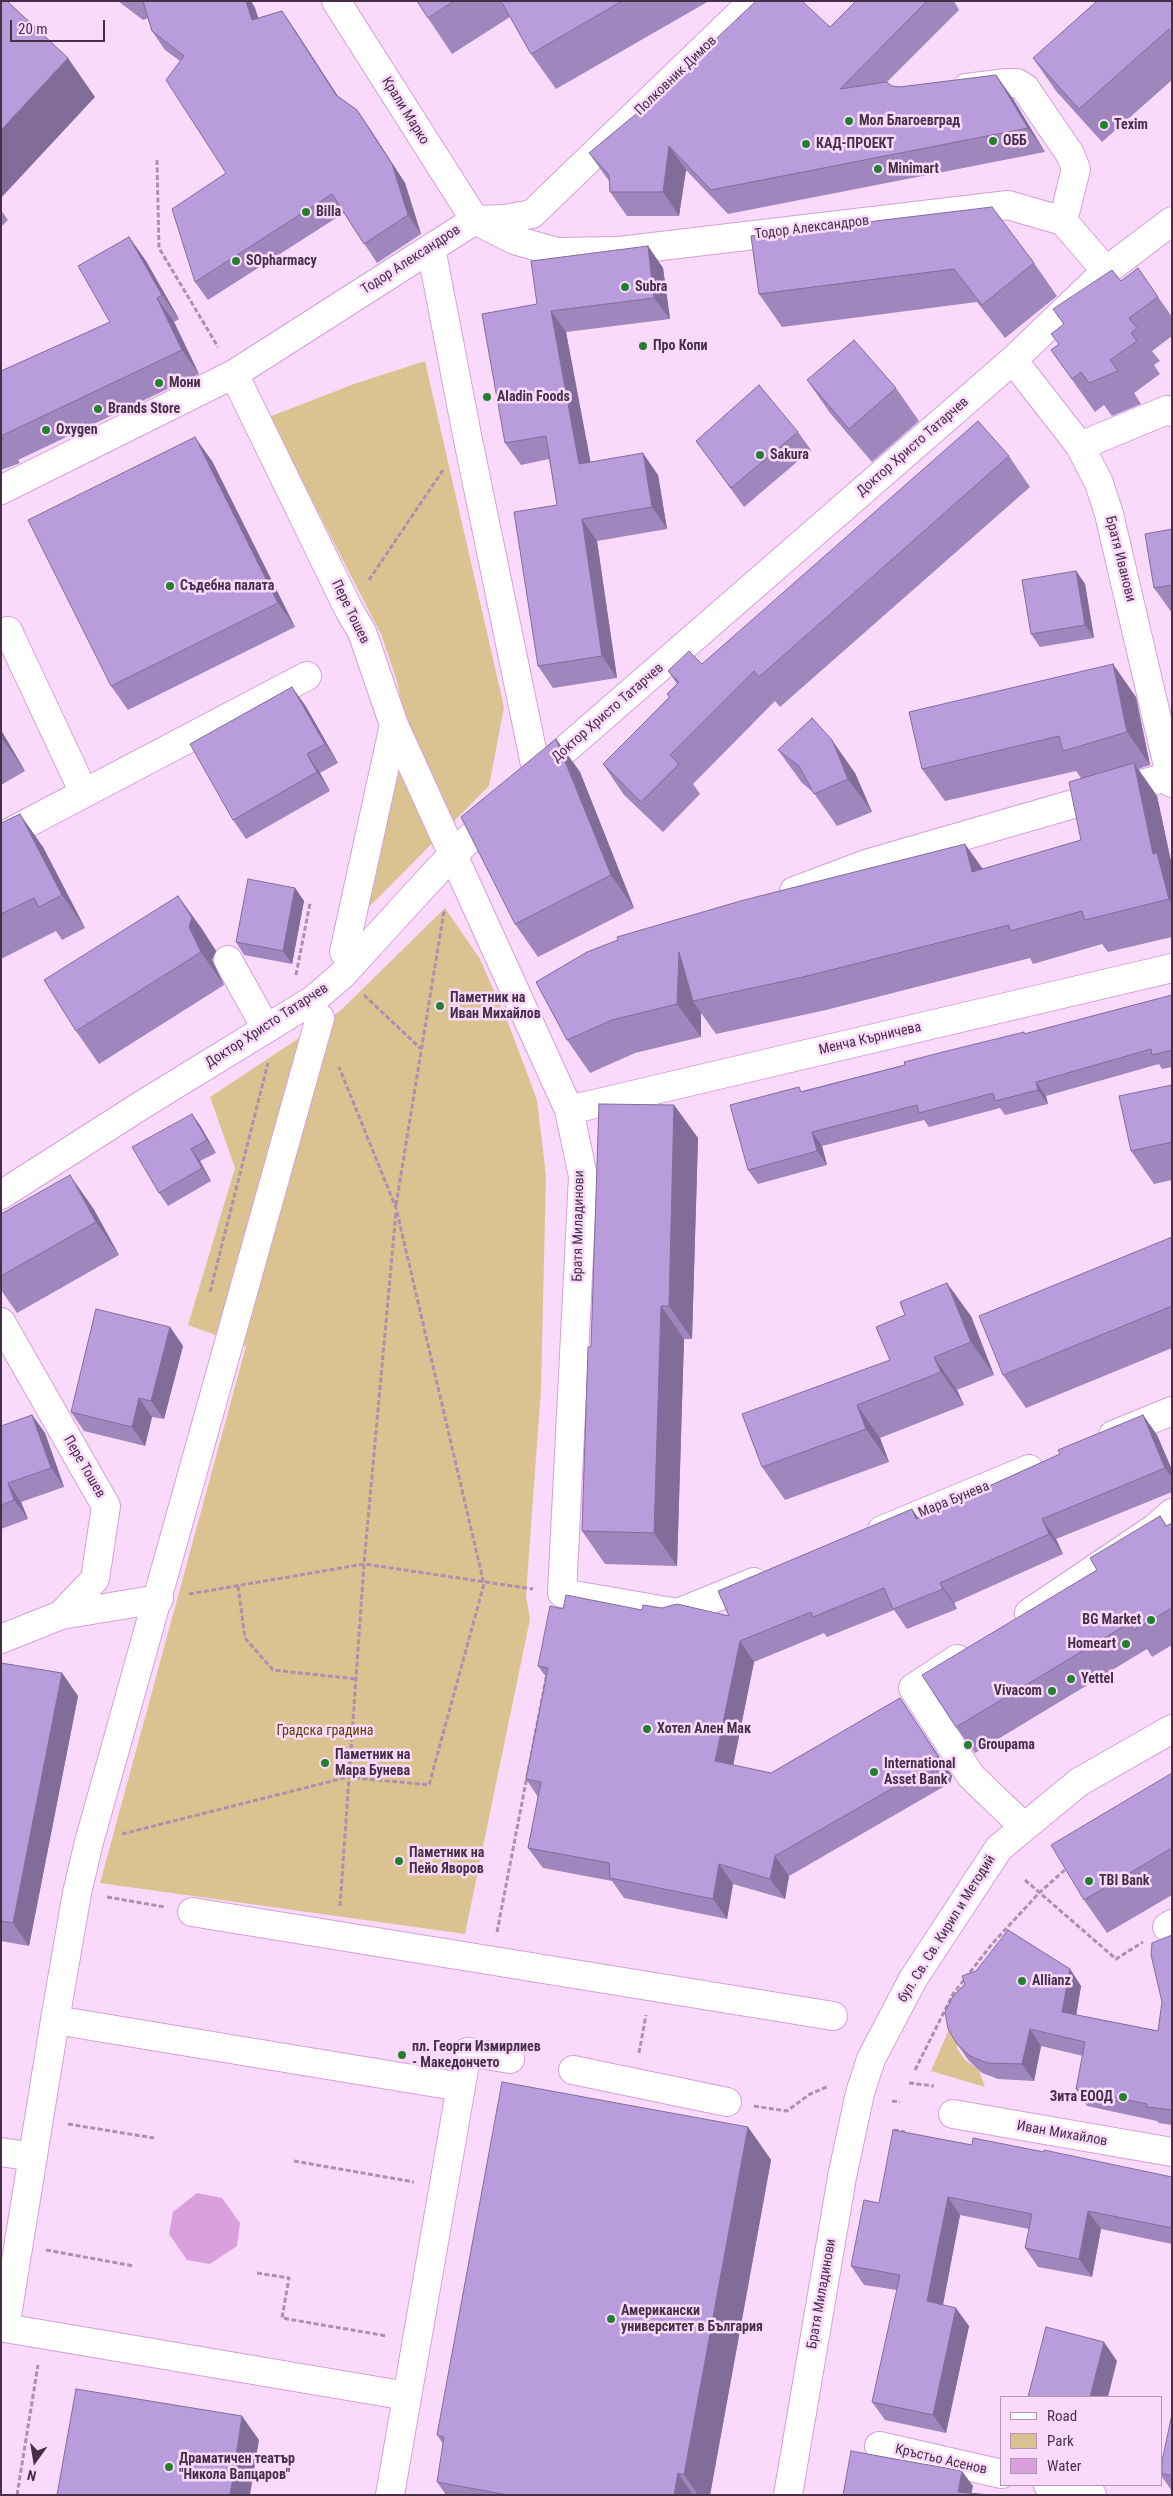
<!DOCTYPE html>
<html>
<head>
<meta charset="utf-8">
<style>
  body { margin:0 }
  #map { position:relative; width:1173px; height:2496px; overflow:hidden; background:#fadafb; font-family:"Roboto Condensed",sans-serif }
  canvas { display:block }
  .frame { position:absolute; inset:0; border:2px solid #463047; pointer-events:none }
  .legend { position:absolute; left:1000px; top:2396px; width:162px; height:90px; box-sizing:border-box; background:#fadafb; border:1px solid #b296b3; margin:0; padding:6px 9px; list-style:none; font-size:15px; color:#463047 }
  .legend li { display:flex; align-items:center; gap:10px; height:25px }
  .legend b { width:25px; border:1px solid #b296b3 }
  .north { position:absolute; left:10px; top:2436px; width:50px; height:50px; -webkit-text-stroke:4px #fadafb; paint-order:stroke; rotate:193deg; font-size:14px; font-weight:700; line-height:20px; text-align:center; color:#463047 }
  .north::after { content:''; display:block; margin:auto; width:18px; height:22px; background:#463047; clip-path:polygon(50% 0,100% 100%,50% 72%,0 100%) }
  .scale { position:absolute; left:10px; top:20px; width:95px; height:22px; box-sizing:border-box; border:2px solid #463047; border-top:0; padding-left:6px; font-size:15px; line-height:18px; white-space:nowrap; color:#463047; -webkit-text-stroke:4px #fadafb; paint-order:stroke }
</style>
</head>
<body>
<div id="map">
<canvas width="1173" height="2496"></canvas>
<div class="frame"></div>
<ul class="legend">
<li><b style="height:6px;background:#fff"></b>Road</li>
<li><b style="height:14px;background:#dbc391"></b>Park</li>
<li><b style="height:14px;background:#da9fdd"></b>Water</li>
</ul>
<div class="north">N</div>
<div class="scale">20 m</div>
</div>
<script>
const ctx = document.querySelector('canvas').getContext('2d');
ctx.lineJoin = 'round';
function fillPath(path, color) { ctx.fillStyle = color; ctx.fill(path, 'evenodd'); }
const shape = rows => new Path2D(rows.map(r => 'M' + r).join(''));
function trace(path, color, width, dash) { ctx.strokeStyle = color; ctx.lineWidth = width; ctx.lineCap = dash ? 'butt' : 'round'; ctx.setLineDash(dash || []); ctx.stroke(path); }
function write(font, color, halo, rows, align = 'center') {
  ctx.font = font + ' "Roboto Condensed",sans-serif'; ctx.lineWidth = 5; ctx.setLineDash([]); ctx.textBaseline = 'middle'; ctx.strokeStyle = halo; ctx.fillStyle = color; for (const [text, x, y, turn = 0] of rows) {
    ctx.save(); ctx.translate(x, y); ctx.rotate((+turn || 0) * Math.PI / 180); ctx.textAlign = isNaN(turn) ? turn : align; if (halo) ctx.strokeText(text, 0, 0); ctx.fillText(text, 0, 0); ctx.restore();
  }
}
fillPath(shape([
  [425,361,504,707,489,786,363,913,406,725,397,681,381,634,269,417,354,384],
  [445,908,480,959,509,1025,537,1100,546,1176,541,1389,526,1596,530,1619,465,1934,100,1883,246,1346,188,1325,235,1168,210,1097,340,1011],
  [955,2015,957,2048,965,2060,979,2070,985,2087,931,2071]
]), '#dbc391');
fillPath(shape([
  [197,2193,222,2198,240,2223,237,2246,210,2264,187,2260,169,2234,173,2212]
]), '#da9fdd');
const minor = shape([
  [336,1,475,220],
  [966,88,1007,83,1017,83,1025,88,1070,154,1076,169,1063,221],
  [475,220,514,240,557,252,619,251,1008,205,1063,221,1106,271],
  [476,220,505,219,532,214,753,1],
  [431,248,467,435,537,774],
  [1013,360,1080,446,1099,483,1109,514,1172,783],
  [234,374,349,610,362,632,394,725,569,1110,583,1176,562,1593,678,1613,754,1582],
  [1080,446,1167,410,1172,412],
  [1,490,234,374,475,220],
  [8,631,84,793],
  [536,775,1013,360,1106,271,1172,221],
  [1,837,307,676],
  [794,891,866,864,1170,776],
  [344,952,394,725],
  [228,960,266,1028],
  [569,1110,1172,968],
  [1,1195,145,1103,313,1000,342,975,438,870,497,811],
  [1,1322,106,1506,95,1579,61,1615],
  [1113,1435,1172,1411],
  [882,1530,1029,1469],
  [1029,1613,1155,1528,1172,1513],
  [1,1639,61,1615,159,1599],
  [957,1659,913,1688,971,1776,1024,1827],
  [192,1912,833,2016],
  [1167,1927,1172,1924],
  [55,2020,77,1893,89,1842,320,1018],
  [573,2070,727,2102],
  [953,2114,1172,2152],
  [1,2152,33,2157],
  [407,2396,5,2328,55,2020,461,2087],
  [879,2446,1002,2474],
  [1048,2485,1092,2495],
  [390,2495,467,2052,510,2059],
  [788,2495,842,2177,860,2093,871,2059,913,1979,999,1848,1079,1782,1172,1729]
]);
trace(minor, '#d5a0d7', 30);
trace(shape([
  [157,160,159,248,218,347],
  [369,580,443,470],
  [296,975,310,903],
  [364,995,421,1049],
  [396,1205,444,911],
  [210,1292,268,1063],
  [238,1586,245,1638,273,1670,356,1679],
  [189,1594,364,1564,533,1589],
  [122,1834,348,1777,429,1785,484,1584,396,1208,339,1067],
  [1025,1880,1116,1959,1143,1942],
  [107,1897,165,1907],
  [340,1906,364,1564,396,1212],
  [497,1932,547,1673],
  [639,2053,646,2015],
  [915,2070,953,1994,992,1944,1040,1892,1068,1867],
  [909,2083,934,2086],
  [892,2101,900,2102],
  [754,2106,787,2111,810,2094,829,2086],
  [68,2124,154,2138],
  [894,2130,905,2132],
  [294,2161,414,2182],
  [46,2250,134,2266],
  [257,2273,289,2278,282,2318,387,2336],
  [17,2495,38,2365]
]), '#ac90ad', 3, [5, 2.5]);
trace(minor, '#fff', 28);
fillPath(shape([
  [118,1,251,1,255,8,258,18,282,11,295,30,338,96,357,110,370,129,405,183,421,234,377,263,344,213,208,300,195,282,226,173,180,61,165,50,152,31,148,18,143,20],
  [417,1,709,1,556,89,531,54,510,17,452,54,428,18],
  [856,1,954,1,959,10,887,82,892,86,899,87,996,75,1013,99,1045,152,728,214,686,170,679,216,627,216,610,192,609,181,589,153,830,27],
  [1172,1,1172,80,1102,142,1056,91,1033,58],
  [1,210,8,220,1,227],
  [751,236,1034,263,1057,296,1005,338,977,302,782,327,759,294],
  [129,237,146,261,179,319,174,322,199,374,18,460,20,463,1,470,1,371,110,322],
  [648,246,663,268,670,319,566,332,590,462,658,475,667,529,597,541,617,678,553,688,538,666,557,505,549,459,521,465,505,443,537,304],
  [1138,268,1172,317,1172,336,1152,351,1160,361,1154,365,1160,374,1134,393,1141,404,1112,416,1104,405,1095,412,1051,350,1059,344,1064,324,1053,309,1121,281],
  [807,380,896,388,919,421,872,462,830,413],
  [798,432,811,450,744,507,696,441],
  [1009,456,1030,487,780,707,775,701,693,784,700,794,663,832,624,795,603,764,669,697,667,694,677,684,668,671,702,664],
  [212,461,295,627,128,710,111,686],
  [1172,529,1172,613,1154,588],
  [1076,571,1085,584,1094,638,1040,647,1031,634],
  [1136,697,1150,765,1138,769,1157,796,1172,866,1172,937,1108,952,1102,944,1033,964,1030,958,826,1010,716,1034,701,1013,701,1037,635,1053,590,1073,567,1040,536,982,983,869,1081,840,1081,778,1076,771,945,801,922,769],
  [305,705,338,763,320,773,330,791,246,839,233,820],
  [1,730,25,771,1,785],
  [556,739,580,772,634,908,538,957,515,924],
  [778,750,855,773,872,812,837,826,813,792,802,783],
  [1,823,43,847,85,928,62,940,56,931,1,959],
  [295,888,304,901,292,964,244,955,236,942],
  [178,896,202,929,216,951,212,960,224,985,99,1064,76,1031],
  [1172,995,1172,1067,1162,1069,1159,1064,1046,1096,1048,1104,1005,1115,1000,1108,929,1127,924,1120,822,1146,827,1165,758,1184,748,1170,802,1091,1025,1034],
  [1172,1085,1172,1180,1154,1184,1131,1151],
  [674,1105,698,1138,692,1339,684,1339,677,1566,605,1564,582,1531,591,1347],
  [192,1114,201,1127,216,1153,200,1161,211,1181,168,1206,159,1193],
  [93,1208,119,1255,17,1313,1,1290,1,1214],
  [1172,1237,1172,1348,1026,1408,1003,1375],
  [971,1316,994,1375,957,1390,964,1405,880,1438,889,1462,785,1500,762,1467,890,1360],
  [170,1327,183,1346,164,1419,152,1417,145,1446,84,1431,71,1412],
  [32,1415,45,1433,64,1487,21,1502,28,1519,1,1529,1,1425,2,1426],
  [1143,1415,1157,1435,1172,1470,1172,1492,1056,1539,1063,1554,954,1603,957,1609,907,1629,894,1610,827,1637,824,1633,754,1662,733,1765,771,1773,900,1698,952,1776,950,1783,789,1876,785,1899,733,1884,727,1919,624,1898,612,1881,543,1868,528,1848,538,1797,526,1779,546,1677,538,1666,563,1609,642,1610,662,1608,729,1616,912,1509,918,1518,1060,1454],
  [1160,1516,1167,1526,1172,1523,1172,1645,1152,1657,1147,1649,975,1753,956,1727,1097,1570],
  [1,1663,62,1673,78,1696,29,1946,1,1941],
  [1172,1773,1172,1895,1107,1933,1084,1900],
  [1172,1935,1172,2125,1159,2123,1157,2121,1087,2106,1076,2089,1083,2056,1041,2046,1034,2081,998,2079,982,2073,969,2061,957,2044,1070,1969,1081,1986,1076,2015,1158,2031],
  [748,2127,771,2160,710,2495,446,2495,437,2482,443,2444,437,2435],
  [972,2145,1172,2177,1172,2244,1101,2229,1092,2277,1038,2267,1025,2248,1029,2229,960,2215,943,2305,969,2326,946,2433,885,2420,872,2402,897,2290,864,2285,851,2266,879,2203],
  [1162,2474,1172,2475,1172,2491,1162,2477]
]), '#9f86bd');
fillPath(shape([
  [246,1,251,1,255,8,265,39,252,20],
  [282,11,295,30,349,114,336,95],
  [68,58,95,97,1,198,1,130],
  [996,75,1013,99,1045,152,1028,128],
  [357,110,370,129,405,183,421,234,408,215],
  [669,146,686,170,679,216,663,192],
  [129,237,146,261,179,319,162,295],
  [648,246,663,268,670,319,654,298],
  [157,298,174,322,199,374,182,350],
  [551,311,566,332,595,485,579,464],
  [195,437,212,461,295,627,278,603],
  [643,453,658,475,667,529,652,507],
  [582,519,597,541,617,678,602,656],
  [1076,571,1085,584,1094,638,1085,625],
  [1113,664,1136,697,1150,765,1127,732],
  [292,687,305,705,338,763,325,744],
  [1,730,25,771,1,737],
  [556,739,580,772,634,908,611,875],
  [832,740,855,773,872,812,848,779],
  [307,754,320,773,330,791,317,772],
  [1134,763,1157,796,1172,866,1172,903,1169,899,1153,854],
  [20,814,43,847,85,928,62,895],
  [965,844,988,876,972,872],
  [295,888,304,901,292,964,283,951],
  [178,896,202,929,216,951,212,960,224,985,201,952,189,927],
  [679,952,693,1001,701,1013,701,1037,677,1004],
  [1036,1082,1046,1096,1048,1104,1038,1090],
  [674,1105,698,1138,692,1339,669,1306],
  [192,1114,201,1127,216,1153,207,1140],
  [812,1132,822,1146,827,1165,817,1151],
  [191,1149,200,1161,211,1181,202,1168],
  [70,1175,93,1208,119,1255,96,1222],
  [947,1283,971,1316,994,1375,971,1342],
  [661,1306,684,1339,677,1566,654,1533],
  [170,1327,183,1346,164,1419,151,1401],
  [934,1357,957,1390,964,1405,941,1372],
  [139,1398,152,1417,145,1446,132,1427],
  [857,1405,880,1438,889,1462,866,1429],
  [32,1415,45,1433,64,1487,51,1468],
  [1143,1415,1157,1435,1172,1470,1172,1478,1165,1468],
  [8,1483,21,1502,28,1519,14,1500],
  [912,1509,926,1529,916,1519],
  [1042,1519,1056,1539,1063,1554,1049,1534],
  [940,1583,954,1603,957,1609,943,1589],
  [740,1641,754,1662,730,1781,715,1761],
  [62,1673,78,1696,29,1946,13,1923],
  [900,1698,952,1776,950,1783,936,1763],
  [775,1856,789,1876,785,1899,770,1879],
  [719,1864,733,1884,727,1919,713,1899],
  [1070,1969,1081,1986,1074,2029,1062,2012],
  [1030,2029,1041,2046,1034,2081,1022,2064],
  [748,2127,771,2160,710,2495,698,2495,684,2475],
  [948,2197,960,2215,940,2320,927,2301],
  [1088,2211,1101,2229,1092,2277,1079,2259],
  [956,2308,969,2326,946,2433,933,2415],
  [1104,2342,1117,2361,1108,2397,1090,2397],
  [242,2416,259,2440,250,2495,230,2495],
  [962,2471,973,2486,971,2495,958,2492],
  [678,2473,693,2495,674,2495]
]), '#826d9a');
const building = shape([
  [1,1,7,1,68,58,1,130,1,1],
  [143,1,246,1,252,20,282,11,336,95,357,110,392,164,408,215,364,244,332,194,195,282,172,209,226,173,166,80,184,56,152,31,143,1],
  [417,1,454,1,428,18,417,1],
  [501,1,622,1,531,54,501,1],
  [756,1,802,1,830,27,856,1,927,1,840,89,886,82,892,86,899,87,996,75,1028,128,711,190,669,146,663,192,610,192,609,175,589,153,642,109,756,1],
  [1097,1,1172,1,1172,33,1169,29,1079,109,1033,58,1097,1],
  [992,207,1034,263,982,305,954,269,759,294,751,236,992,207],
  [129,237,162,295,157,298,182,350,1,436,3,439,1,439,1,371,110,322,78,266,129,237],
  [648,246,654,298,551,311,579,464,643,453,652,507,582,519,602,656,538,666,514,512,557,505,546,436,505,443,482,314,537,304,531,261,648,246],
  [1138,268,1158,297,1129,318,1137,328,1131,333,1137,341,1110,360,1118,371,1089,383,1081,372,1072,379,1051,350,1059,344,1051,334,1064,324,1053,309,1112,270,1121,281,1138,268],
  [854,340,896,388,849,429,807,380,854,340],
  [759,385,798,432,731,488,696,441,759,385],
  [978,421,1009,456,759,677,754,671,670,755,679,764,641,802,603,764,670,697,667,694,679,682,668,671,689,651,702,664,978,421],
  [195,437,278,603,111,686,28,520,195,437],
  [1172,529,1172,585,1154,588,1145,534,1172,529],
  [1076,571,1085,625,1031,634,1022,580,1076,571],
  [1113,664,1127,732,1063,751,1059,736,922,769,909,712,1113,664],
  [292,687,325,744,307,754,317,772,233,820,190,744,292,687],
  [812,718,832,740,848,779,814,794,799,766,778,750,812,718],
  [1,737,4,742,1,744,1,737],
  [556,739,611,875,515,924,461,817,556,739],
  [1134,763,1153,854,1157,853,1169,899,1085,920,1082,911,1010,931,1009,925,803,977,693,1001,679,952,677,1004,612,1020,567,1040,536,982,587,952,618,940,617,937,744,900,965,844,972,872,1081,840,1069,782,1134,763],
  [20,814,62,895,39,907,34,898,1,914,1,823,20,814],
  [248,879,295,888,283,951,236,942,248,879],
  [178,896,192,918,189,927,201,952,76,1031,44,980,178,896],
  [1172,995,1172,1050,1152,1055,1151,1049,1036,1082,1038,1090,995,1101,993,1093,919,1113,917,1105,812,1132,817,1151,748,1170,730,1105,799,1087,801,1092,905,1065,904,1062,947,1051,1024,1032,1024,1034,1172,995],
  [1172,1085,1172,1142,1131,1151,1119,1096,1172,1085],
  [599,1104,674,1105,669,1306,661,1306,654,1533,582,1531,588,1347,591,1347,599,1104],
  [192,1114,207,1140,191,1149,202,1168,159,1193,132,1147,192,1114],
  [70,1175,96,1222,1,1276,1,1214,70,1175],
  [1172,1237,1172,1306,1003,1375,979,1316,1172,1237],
  [947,1283,971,1342,934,1357,941,1372,857,1405,866,1429,762,1467,742,1414,890,1360,876,1327,905,1315,900,1302,947,1283],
  [96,1309,170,1327,151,1401,139,1398,132,1427,71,1412,96,1309],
  [32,1415,51,1468,8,1483,14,1500,1,1505,1,1426,32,1415],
  [1143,1415,1165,1468,1042,1519,1049,1534,940,1583,943,1589,893,1609,884,1588,813,1617,811,1612,740,1641,715,1761,771,1773,900,1698,938,1756,936,1763,775,1856,770,1879,719,1864,713,1899,610,1878,609,1863,528,1848,541,1782,526,1779,548,1668,538,1666,550,1606,563,1609,566,1595,642,1610,643,1605,662,1608,677,1604,729,1616,718,1591,912,1509,916,1519,1060,1454,1058,1450,1143,1415],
  [1160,1516,1166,1526,1172,1523,1172,1608,1134,1630,1129,1623,956,1727,922,1675,1097,1570,1090,1558,1160,1516],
  [1,1663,62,1673,13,1923,1,1921,1,1663],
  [1172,1773,1172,1848,1084,1900,1051,1845,1172,1773],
  [1008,1930,1070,1969,1062,2012,1158,2031,1162,2002,1151,1955,1152,1943,1172,1935,1172,2110,1147,2107,1147,2104,1076,2089,1085,2042,1030,2029,1022,2064,987,2063,970,2056,957,2044,948,2029,945,2012,953,1996,965,1984,962,1976,976,1971,1008,1930],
  [502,2082,748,2127,684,2475,678,2473,674,2495,508,2495,437,2482,444,2437,437,2435,502,2082],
  [893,2130,972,2145,973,2138,1044,2152,1044,2150,1172,2177,1172,2228,1088,2211,1079,2259,1025,2248,1032,2214,948,2197,927,2301,956,2308,933,2415,872,2402,900,2275,851,2266,864,2200,879,2203,893,2130],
  [1046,2327,1104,2342,1090,2397,1028,2397,1046,2327],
  [76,2389,242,2416,230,2495,57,2495,76,2389],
  [1172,2414,1172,2475,1162,2474,1162,2461,1172,2414],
  [851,2451,962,2471,958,2492,990,2495,843,2495,851,2451]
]);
fillPath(building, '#b99cdc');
trace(building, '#826d9a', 1);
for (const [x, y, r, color] of [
  [849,121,5,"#247f30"],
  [1104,125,5,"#247f30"],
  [993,141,5,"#247f30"],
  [806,144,5,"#247f30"],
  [878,169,5,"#247f30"],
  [306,212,5,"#247f30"],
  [236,261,5,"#247f30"],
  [625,287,5,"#247f30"],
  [643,346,5,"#247f30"],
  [159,383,5,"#247f30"],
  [487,397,5,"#247f30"],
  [98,409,5,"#247f30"],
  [46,430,5,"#247f30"],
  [760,455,5,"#247f30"],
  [170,586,5,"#247f30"],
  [440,1006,5,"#247f30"],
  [1151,1620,5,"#247f30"],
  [1126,1644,5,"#247f30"],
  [1071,1679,5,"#247f30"],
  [1052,1691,5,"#247f30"],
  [647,1729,5,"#247f30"],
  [968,1745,5,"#247f30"],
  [325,1763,5,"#247f30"],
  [874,1772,5,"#247f30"],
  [399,1861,5,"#247f30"],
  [1089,1881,5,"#247f30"],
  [1022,1981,5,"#247f30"],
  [402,2055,5,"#247f30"],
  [1123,2097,5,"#247f30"],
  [611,2319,5,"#247f30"],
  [169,2467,5,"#247f30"]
]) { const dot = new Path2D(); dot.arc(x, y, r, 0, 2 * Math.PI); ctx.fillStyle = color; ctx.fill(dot); trace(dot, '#fadafb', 2); }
write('14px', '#463047', '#fadafb', [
  ["Полковник Димов",676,76,-44],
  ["Крали Марко",405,111,58],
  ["Тодор Александров",812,228,-7],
  ["Тодор Александров",411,260,-33],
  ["Доктор Христо Татарчев",913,447,-41],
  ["Братя Иванови",1120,559,76],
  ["Пере Тошев",350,612,64],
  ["Доктор Христо Татарчев",608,713,-41],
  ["Доктор Христо Татарчев",267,1026,-33],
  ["Менча Кърничева",870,1039,-13],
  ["Братя Миладинови",579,1226,-89],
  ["Пере Тошев",84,1467,60],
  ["Мара Бунева",954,1500,-22],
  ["бул. Св. Св. Кирил и Методий",947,1929,-58],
  ["Иван Михайлов",1062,2134,10],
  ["Братя Миладинови",822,2294,-80],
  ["Кръстьо Асенов",941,2460,13]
]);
write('bold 14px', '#463047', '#fadafb', [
  ["Мол Благоевград",859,121],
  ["Texim",1114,125],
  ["ОББ",1003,141],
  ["КАД-ПРОЕКТ",816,144],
  ["Minimart",888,169],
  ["Billa",316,212],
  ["SOpharmacy",246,261],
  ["Subra",635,287],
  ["Про Копи",653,346],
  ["Мони",169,383],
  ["Aladin Foods",497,397],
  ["Brands Store",108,409],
  ["Oxygen",56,430],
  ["Sakura",770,455],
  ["Съдебна палата",180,586],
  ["Паметник на",450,998],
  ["Иван Михайлов",450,1014],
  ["BG Market",1141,1620,"right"],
  ["Homeart",1116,1644,"right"],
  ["Yettel",1081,1679],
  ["Vivacom",1042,1691,"right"],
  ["Хотел Ален Мак",657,1729],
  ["Groupama",978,1745],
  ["Паметник на",335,1755],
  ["Мара Бунева",335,1771],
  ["International",884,1764],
  ["Asset Bank",884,1780],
  ["Паметник на",409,1853],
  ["Пейо Яворов",409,1869],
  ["TBI Bank",1099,1881],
  ["Allianz",1032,1981],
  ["пл. Георги Измирлиев",412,2047],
  ["- Македончето",412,2063],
  ["Зита ЕООД",1113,2097,"right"],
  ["Американски",621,2311],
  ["университет в България",621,2327],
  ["Драматичен театър",179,2459],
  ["\"Никола Вапцаров\"",179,2475]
], 'left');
write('14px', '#5b4300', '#fadafb', [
  ["Градска градина",325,1731]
]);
</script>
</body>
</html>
